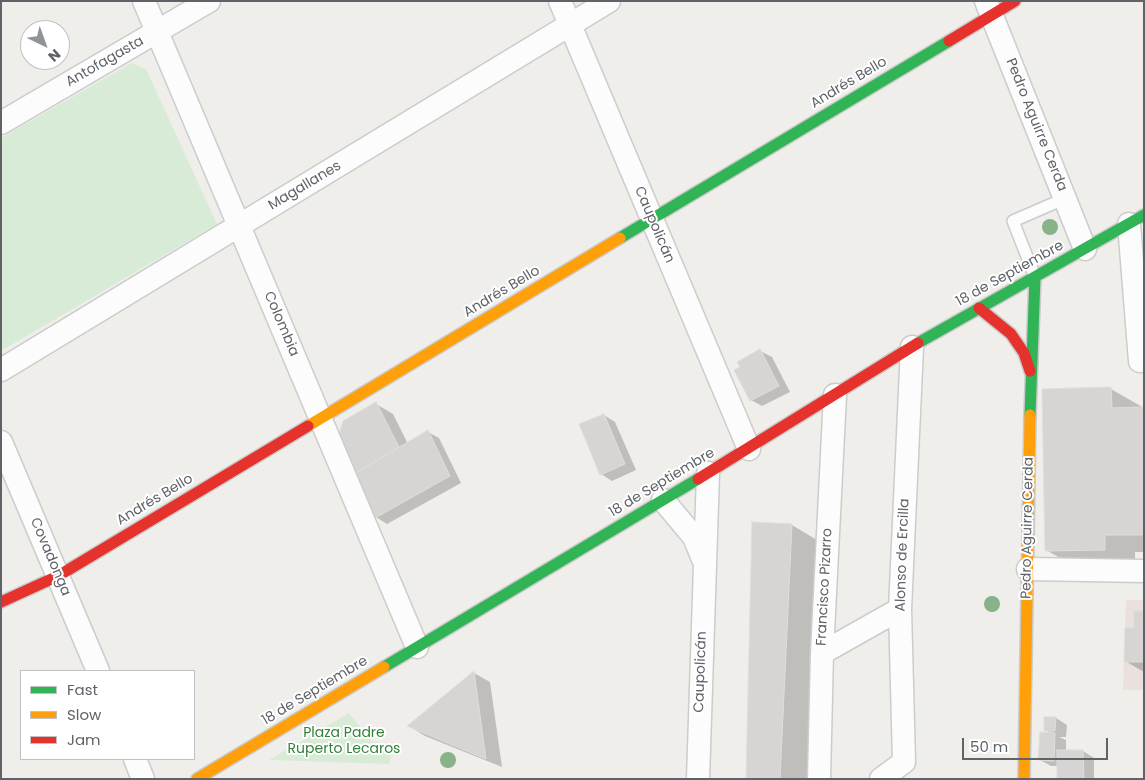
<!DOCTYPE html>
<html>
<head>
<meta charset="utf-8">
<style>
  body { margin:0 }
  #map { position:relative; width:1145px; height:780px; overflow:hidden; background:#efeeea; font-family:Poppins,sans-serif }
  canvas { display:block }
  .frame { position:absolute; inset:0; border:2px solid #5f6368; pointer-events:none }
  .legend { position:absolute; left:20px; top:670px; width:175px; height:90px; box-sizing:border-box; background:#fff; border:1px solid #bfc1c3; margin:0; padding:6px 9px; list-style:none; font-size:15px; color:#5f6368 }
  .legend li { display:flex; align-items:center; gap:10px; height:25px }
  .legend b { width:25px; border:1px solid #bfc1c3 }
  .north { position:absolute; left:20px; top:20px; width:50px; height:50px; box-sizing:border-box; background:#fff; border:1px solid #bfc1c3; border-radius:50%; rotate:138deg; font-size:14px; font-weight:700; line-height:20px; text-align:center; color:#5f6368 }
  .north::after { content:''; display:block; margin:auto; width:18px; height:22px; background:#919496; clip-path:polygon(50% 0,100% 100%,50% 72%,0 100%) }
  .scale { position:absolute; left:962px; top:738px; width:146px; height:22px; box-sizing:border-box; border:2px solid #5f6368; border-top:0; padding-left:6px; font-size:15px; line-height:18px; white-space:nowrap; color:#5f6368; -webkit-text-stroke:4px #fff; paint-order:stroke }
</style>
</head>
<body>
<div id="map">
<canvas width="1145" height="780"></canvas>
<div class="frame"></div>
<ul class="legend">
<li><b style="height:6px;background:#30b455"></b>Fast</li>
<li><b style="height:6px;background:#ff9f0a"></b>Slow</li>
<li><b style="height:6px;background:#e5322d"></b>Jam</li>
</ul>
<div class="north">N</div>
<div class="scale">50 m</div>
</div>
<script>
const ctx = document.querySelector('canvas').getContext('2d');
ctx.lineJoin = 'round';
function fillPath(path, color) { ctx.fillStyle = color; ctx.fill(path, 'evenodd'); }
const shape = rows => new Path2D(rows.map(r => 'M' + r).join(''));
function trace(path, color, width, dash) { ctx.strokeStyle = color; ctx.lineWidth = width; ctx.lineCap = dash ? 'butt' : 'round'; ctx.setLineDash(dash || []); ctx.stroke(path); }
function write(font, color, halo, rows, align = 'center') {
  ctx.font = font + ' Poppins,sans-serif'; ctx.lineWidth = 4; ctx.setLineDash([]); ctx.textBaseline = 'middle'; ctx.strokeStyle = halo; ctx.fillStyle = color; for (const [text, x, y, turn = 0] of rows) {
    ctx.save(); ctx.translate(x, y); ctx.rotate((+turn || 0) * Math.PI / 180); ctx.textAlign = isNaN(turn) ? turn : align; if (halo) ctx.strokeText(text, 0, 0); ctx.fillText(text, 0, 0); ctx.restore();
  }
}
fillPath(shape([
  [1126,600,1144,600,1144,690,1123,690]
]), '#eae0de');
fillPath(shape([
  [132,63,146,69,217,224,1,351,1,138],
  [349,713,372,741,389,744,393,749,389,764,269,760]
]), '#d8ebd6');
fillPath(shape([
  [760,351,772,357,790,392,762,406,751,400],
  [1111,389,1144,408,1144,552,1135,552,1135,567,1077,568,1046,550],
  [376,404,393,414,408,444,428,432,439,438,461,483,387,524,376,517,357,472],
  [604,415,615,422,636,470,612,481,601,474],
  [792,525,822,543,811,779,747,779],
  [1144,612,1144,672,1125,661,1135,629],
  [474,673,490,682,502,767,425,736,409,726],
  [1056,718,1067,725,1066,737,1059,737,1066,740,1066,752,1083,751,1094,758,1094,779,1058,779,1058,766,1051,766,1040,760,1052,734,1045,730]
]), '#0003');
const building = shape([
  [760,349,779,386,750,401,734,370,740,367,737,362,760,349],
  [1111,387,1112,408,1144,407,1144,535,1105,535,1105,550,1045,551,1042,389,1111,387],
  [376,402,399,447,356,473,338,438,343,421,376,402],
  [604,414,625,464,600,475,579,424,604,414],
  [428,430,450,476,375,518,356,473,428,430],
  [752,522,792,524,780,779,746,779,752,522],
  [1134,611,1144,611,1144,662,1124,662,1125,628,1134,628,1134,611],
  [474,671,486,759,407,726,474,671],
  [1044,717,1056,717,1055,731,1044,731,1044,717],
  [1040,732,1055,733,1054,761,1038,760,1040,732],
  [1057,750,1083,750,1084,779,1057,779,1057,750]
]);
fillPath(building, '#d6d5d3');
trace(building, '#deddd9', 1);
const lane = shape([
  [1035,277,1013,221,1066,198]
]);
const street = shape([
  [144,1,417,647],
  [560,1,749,449],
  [986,1,1085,249],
  [1,123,209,1],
  [1129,224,1140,361],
  [1,370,609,1],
  [1,442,98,671],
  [663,500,694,537,703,559],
  [1028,569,1144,571],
  [822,653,900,609],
  [135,759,143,779],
  [698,779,708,473],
  [819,779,822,653,835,395],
  [881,779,904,762,900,609,912,347]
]);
const fast = shape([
  [620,238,949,41],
  [918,343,1144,215],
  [1030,415,1035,277],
  [384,667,698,479]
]);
const slow = shape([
  [308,426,620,238],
  [197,779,384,667],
  [1024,779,1030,415]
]);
const jam = shape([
  [949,41,1015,1],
  [979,308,1011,334,1024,353,1030,371],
  [698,479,918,343],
  [1,602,58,576,308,426]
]);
trace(lane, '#cbcccc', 14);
trace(street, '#cbcccc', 25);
trace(fast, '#cacacb', 14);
trace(slow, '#cacacb', 14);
trace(jam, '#cacacb', 14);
trace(lane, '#fdfcfc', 11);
trace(street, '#fdfcfc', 22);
trace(fast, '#30b455', 11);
trace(slow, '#ff9f0a', 11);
trace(jam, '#e5322d', 11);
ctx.fillStyle = '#88b388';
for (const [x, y] of [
  [1050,227],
  [992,604],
  [448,760]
]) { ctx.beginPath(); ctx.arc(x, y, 8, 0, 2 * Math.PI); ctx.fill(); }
write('14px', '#5f6368', '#fff', [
  ["Antofagasta",105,62,-30],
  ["Andrés Bello",849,83,-31],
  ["Pedro Aguirre Cerda",1036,125,68],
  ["Magallanes",305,186,-31],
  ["Caupolicán",654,225,67],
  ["18 de Septiembre",1010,274,-29],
  ["Andrés Bello",502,292,-31],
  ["Colombia",281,324,67],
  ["18 de Septiembre",662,483,-31],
  ["Andrés Bello",155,500,-31],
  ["Pedro Aguirre Cerda",1028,528,-89],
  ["Alonso de Ercilla",903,555,-88],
  ["Covadonga",50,557,67],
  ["Francisco Pizarro",825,587,-87],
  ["Caupolicán",701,672,-88],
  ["18 de Septiembre",315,691,-31]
]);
write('14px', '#348238', '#fff', [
  ["Plaza Padre",344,733],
  ["Ruperto Lecaros",344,749]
]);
</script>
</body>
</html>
